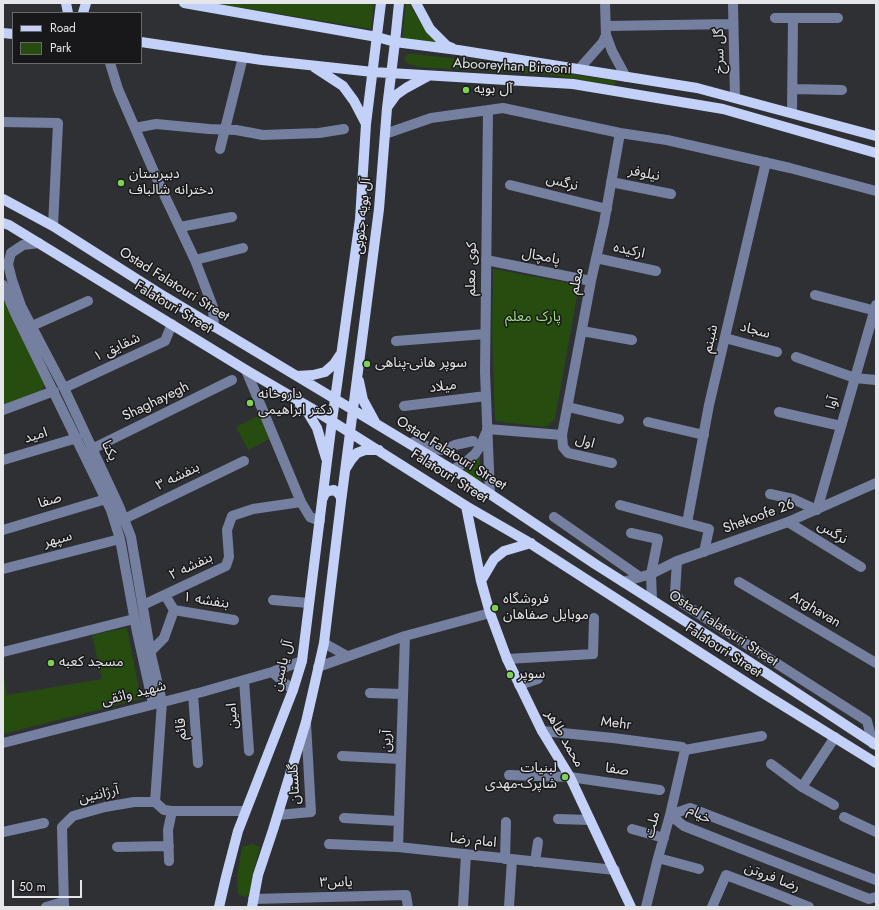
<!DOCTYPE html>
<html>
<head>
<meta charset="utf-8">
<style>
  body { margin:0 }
  #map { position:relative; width:879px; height:910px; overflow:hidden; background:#2f3034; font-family:Jost,sans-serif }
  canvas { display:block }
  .frame { position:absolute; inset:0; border:4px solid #e5e6e9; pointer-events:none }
  .legend { position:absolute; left:12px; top:12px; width:130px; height:52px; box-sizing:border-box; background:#18181a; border:1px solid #6a6a6d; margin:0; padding:5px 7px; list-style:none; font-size:12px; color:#e5e6e9 }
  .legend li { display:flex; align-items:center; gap:8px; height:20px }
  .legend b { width:20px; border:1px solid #6a6a6d }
  .scale { position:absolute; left:12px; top:880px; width:70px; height:18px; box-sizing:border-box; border:2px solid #e5e6e9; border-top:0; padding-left:5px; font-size:12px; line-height:14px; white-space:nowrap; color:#e5e6e9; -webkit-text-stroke:3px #18181a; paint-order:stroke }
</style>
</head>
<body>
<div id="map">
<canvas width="879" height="910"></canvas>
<div class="frame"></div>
<ul class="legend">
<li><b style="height:5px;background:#c3d1f9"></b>Road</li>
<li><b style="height:11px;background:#264c10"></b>Park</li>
</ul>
<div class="scale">50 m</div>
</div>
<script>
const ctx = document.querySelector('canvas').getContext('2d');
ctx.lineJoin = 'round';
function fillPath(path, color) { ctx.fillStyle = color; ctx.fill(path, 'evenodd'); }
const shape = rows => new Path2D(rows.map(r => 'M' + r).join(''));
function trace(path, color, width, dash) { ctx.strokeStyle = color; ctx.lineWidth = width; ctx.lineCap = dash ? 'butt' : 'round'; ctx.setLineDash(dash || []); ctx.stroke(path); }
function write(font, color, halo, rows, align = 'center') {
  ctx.font = font + ' Jost,"Noto Sans Arabic",sans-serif'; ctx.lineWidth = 3; ctx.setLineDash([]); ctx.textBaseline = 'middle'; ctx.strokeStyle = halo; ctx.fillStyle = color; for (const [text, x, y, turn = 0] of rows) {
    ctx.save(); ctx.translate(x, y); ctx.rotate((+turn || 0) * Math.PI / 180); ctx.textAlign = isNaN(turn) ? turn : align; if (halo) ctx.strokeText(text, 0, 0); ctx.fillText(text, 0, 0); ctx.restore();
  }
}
fillPath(shape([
  [213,3,374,3,371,29],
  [406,3,409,3,420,22,442,47,402,40],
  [407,54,415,54,510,65,616,81,615,85,544,74,418,67,407,63,404,59],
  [493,269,579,285,555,419,546,427,495,421,492,337],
  [3,299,46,381,41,391,3,405],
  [260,415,271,438,248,450,236,427],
  [480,455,480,477,482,484,462,471,468,468],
  [127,628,141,699,3,734,3,670,7,695,102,679,92,635],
  [252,844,260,847,253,873,250,894,245,897,238,894,237,876,242,847]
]), '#264c10');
trace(shape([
  [733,3,735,98],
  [775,18,838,18],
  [606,26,733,24],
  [606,35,612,51,626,77],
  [110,63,118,89,161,188,195,260,213,307,214,327],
  [579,69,603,42,606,35,605,3],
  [792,89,842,90],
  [488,110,485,372,490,494],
  [792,113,793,18],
  [3,122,58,123,53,226],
  [135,128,156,124,209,129,236,130,263,135,319,133,344,129],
  [385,134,431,118,503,108,620,133,667,140,790,168,876,191],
  [220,149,243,57],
  [611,182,671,194],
  [510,185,607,209],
  [180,227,232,217],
  [39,243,23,245,11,253,8,264,12,280,21,306,64,388,119,506,131,537,151,655,162,702,155,802],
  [596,258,656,271],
  [195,260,243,248],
  [486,260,591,281],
  [3,285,15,313,111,510,120,539,137,632,153,704],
  [815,295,876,311],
  [32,326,88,301],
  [582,331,632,340],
  [725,338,777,352],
  [396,341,485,334],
  [796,357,855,378,876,380],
  [246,370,301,502,310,517,320,521],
  [64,388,165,341,172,324],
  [404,406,486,396],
  [568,407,619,419],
  [3,410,54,391],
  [779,412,841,426],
  [648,422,704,435],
  [487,429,562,435],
  [410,444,416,441,433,449,443,450,455,445,473,441],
  [92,449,232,380],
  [3,460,77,438],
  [612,463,568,453,563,447,562,435,591,281,604,223,620,133],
  [452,470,466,462,475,454,481,445,486,433],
  [770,494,793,499,817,510,876,305],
  [620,505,709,529,704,552],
  [554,517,640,577],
  [124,519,244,461],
  [788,522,861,567],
  [687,523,709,405,766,162],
  [3,530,106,499],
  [631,533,658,539,651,574,652,600],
  [677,561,675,593,682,603,867,721,873,744],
  [3,569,120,539],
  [623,582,651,574,677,561,788,522,876,483],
  [739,582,876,663],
  [273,600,309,603],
  [143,605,226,566,229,557,227,530,232,516,253,509,301,502],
  [174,610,234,620],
  [324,643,347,656],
  [151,651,164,638,174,610,165,595],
  [3,652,134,619],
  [507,659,593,654,594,618],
  [318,667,405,636,490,613],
  [272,672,293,690],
  [244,680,249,751],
  [519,685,538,679],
  [370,693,403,694],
  [193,694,198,763],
  [542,731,613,738,682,747,685,750],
  [3,743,202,692,272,672,302,661],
  [685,750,762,736],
  [342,756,401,759],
  [771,764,802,787,834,805],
  [509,775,570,777,660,790],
  [802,787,835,737],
  [278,815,311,812,306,723],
  [670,815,684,826,869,899,876,897],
  [670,815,690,808,876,880],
  [844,817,876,832],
  [344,818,398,821],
  [558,819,590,820],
  [632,829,664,838],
  [3,832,44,823],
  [329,844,398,847,615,870],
  [117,847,169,846],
  [398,847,405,636],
  [658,858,699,869],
  [505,859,506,822],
  [169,861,168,830,172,811],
  [535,862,538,842],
  [253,899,406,895,408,907],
  [46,907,63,902],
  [64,907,62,827,73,816,105,807,134,802,155,802,164,810,172,811,245,811],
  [463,907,466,854],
  [509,907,512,859],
  [646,907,658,858,670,815,685,750],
  [712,907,726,875,766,890,809,907]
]), '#7580a1', 10);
trace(shape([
  [66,3,68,13],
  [184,3,377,37,395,42,458,50,697,88,876,136],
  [416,3,430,29,447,46,452,48],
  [83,13,86,3],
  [3,33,13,34],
  [141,42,262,60,373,72,573,84,723,109,876,153],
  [314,67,343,86,354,101,366,124],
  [388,106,396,95,406,88,428,76],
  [3,199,53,226,157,292,463,476,595,564,748,661,876,745],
  [3,223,9,225,246,370,311,408,466,506,525,540,758,690,876,763],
  [297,376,313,375,325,372,334,364,340,355],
  [359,381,363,400,375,422],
  [300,405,308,413,317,428,326,458],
  [346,468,351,460,357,453,365,450,379,450],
  [323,498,325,493,329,491,334,490,338,493,341,497,341,502],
  [466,506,481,581,490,613,507,659,542,731,570,777,631,907],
  [481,581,494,559,504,551,531,543],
  [219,907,226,877,238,831,293,690,302,661,332,421,360,219,366,124,381,3],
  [252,907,258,875,273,830,306,722,324,643,341,502,379,209,387,108,395,42,399,3]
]), '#c3d1f9', 10);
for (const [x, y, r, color] of [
  [466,90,4,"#7ed153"],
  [121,183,4,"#7ed153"],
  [367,364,4,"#7ed153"],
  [250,403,4,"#7ed153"],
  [495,608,4,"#7ed153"],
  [51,663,4,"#7ed153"],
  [510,675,4,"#7ed153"],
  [565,777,4,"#7ed153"]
]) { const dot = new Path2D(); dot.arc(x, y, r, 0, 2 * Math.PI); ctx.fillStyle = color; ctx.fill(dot); trace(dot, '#18181a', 1.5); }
write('14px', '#e5e6e9', '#18181a', [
  ["گل سرخ",720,51,-91],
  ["Abooreyhan Birooni",512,67,3],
  ["نیلوفر",644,174,11],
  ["نرگس",562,183,14],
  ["آل بویه جنوبی",363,216,-84],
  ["ارکیده",629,251,13],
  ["پامچال",541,257,11],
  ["کوی معلم",472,269,-89],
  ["معلم",577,281,-79],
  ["Ostad Falatouri Street",174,285,32],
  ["Falatouri Street",173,308,31],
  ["سجاد",755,331,15],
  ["شبنم",711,339,-77],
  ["شقایق ۱",117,348,-25],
  ["میلاد",443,387,-7],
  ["Shaghayegh",156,402,-26],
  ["آوا",833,403,-74],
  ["امید",36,436,-17],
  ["اول",585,442,17],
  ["یکتا",109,451,65],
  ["Ostad Falatouri Street",451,454,32],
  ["بنفشه ۳",178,477,-26],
  ["Falatouri Street",449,477,32],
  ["صفا",50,501,-17],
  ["Shekoofe 26",759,517,-20],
  ["نرگس",832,533,31],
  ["سپهر",58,540,-15],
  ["بنفشه ۲",191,567,-25],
  ["بنفشه ۱",206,601,9],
  ["Arghavan",815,610,31],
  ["Ostad Falatouri Street",723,629,33],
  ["Falatouri Street",723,651,33],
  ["آل یاسین",283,666,-76],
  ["شهید واثقی",134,694,-14],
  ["امین",233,716,-94],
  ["Mehr",616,724,7],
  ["قائم",182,729,-94],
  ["محمد طاهر",564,739,60],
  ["آرین",387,741,-88],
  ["صفا",617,770,8],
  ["گلستان",295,784,-93],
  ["آرژانتین",99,795,-13],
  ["خیام",699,815,27],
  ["ملت",653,825,-75],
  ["امام رضا",473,841,6],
  ["رضا فروتن",772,878,21],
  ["یاس۳",336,883,-1]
]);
write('14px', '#e5e6e9', '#18181a', [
  ["آل بویه",474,90],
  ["دبیرستان",129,175],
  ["دخترانه شالباف",129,191],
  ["سوپر هانی-پناهی",375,364],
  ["داروخانه",258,395],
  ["دکتر ابراهیمی",258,411],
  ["فروشگاه",503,600],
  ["موبایل صفاهان",503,616],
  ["مسجد کعبه",59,663],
  ["سوپر",518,675],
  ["لبنیات",557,769,"right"],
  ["شاپرک-مهدی",557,785,"right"]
], 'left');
write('14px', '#9ee07f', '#18181a', [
  ["پارک معلم",533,318]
]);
</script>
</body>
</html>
